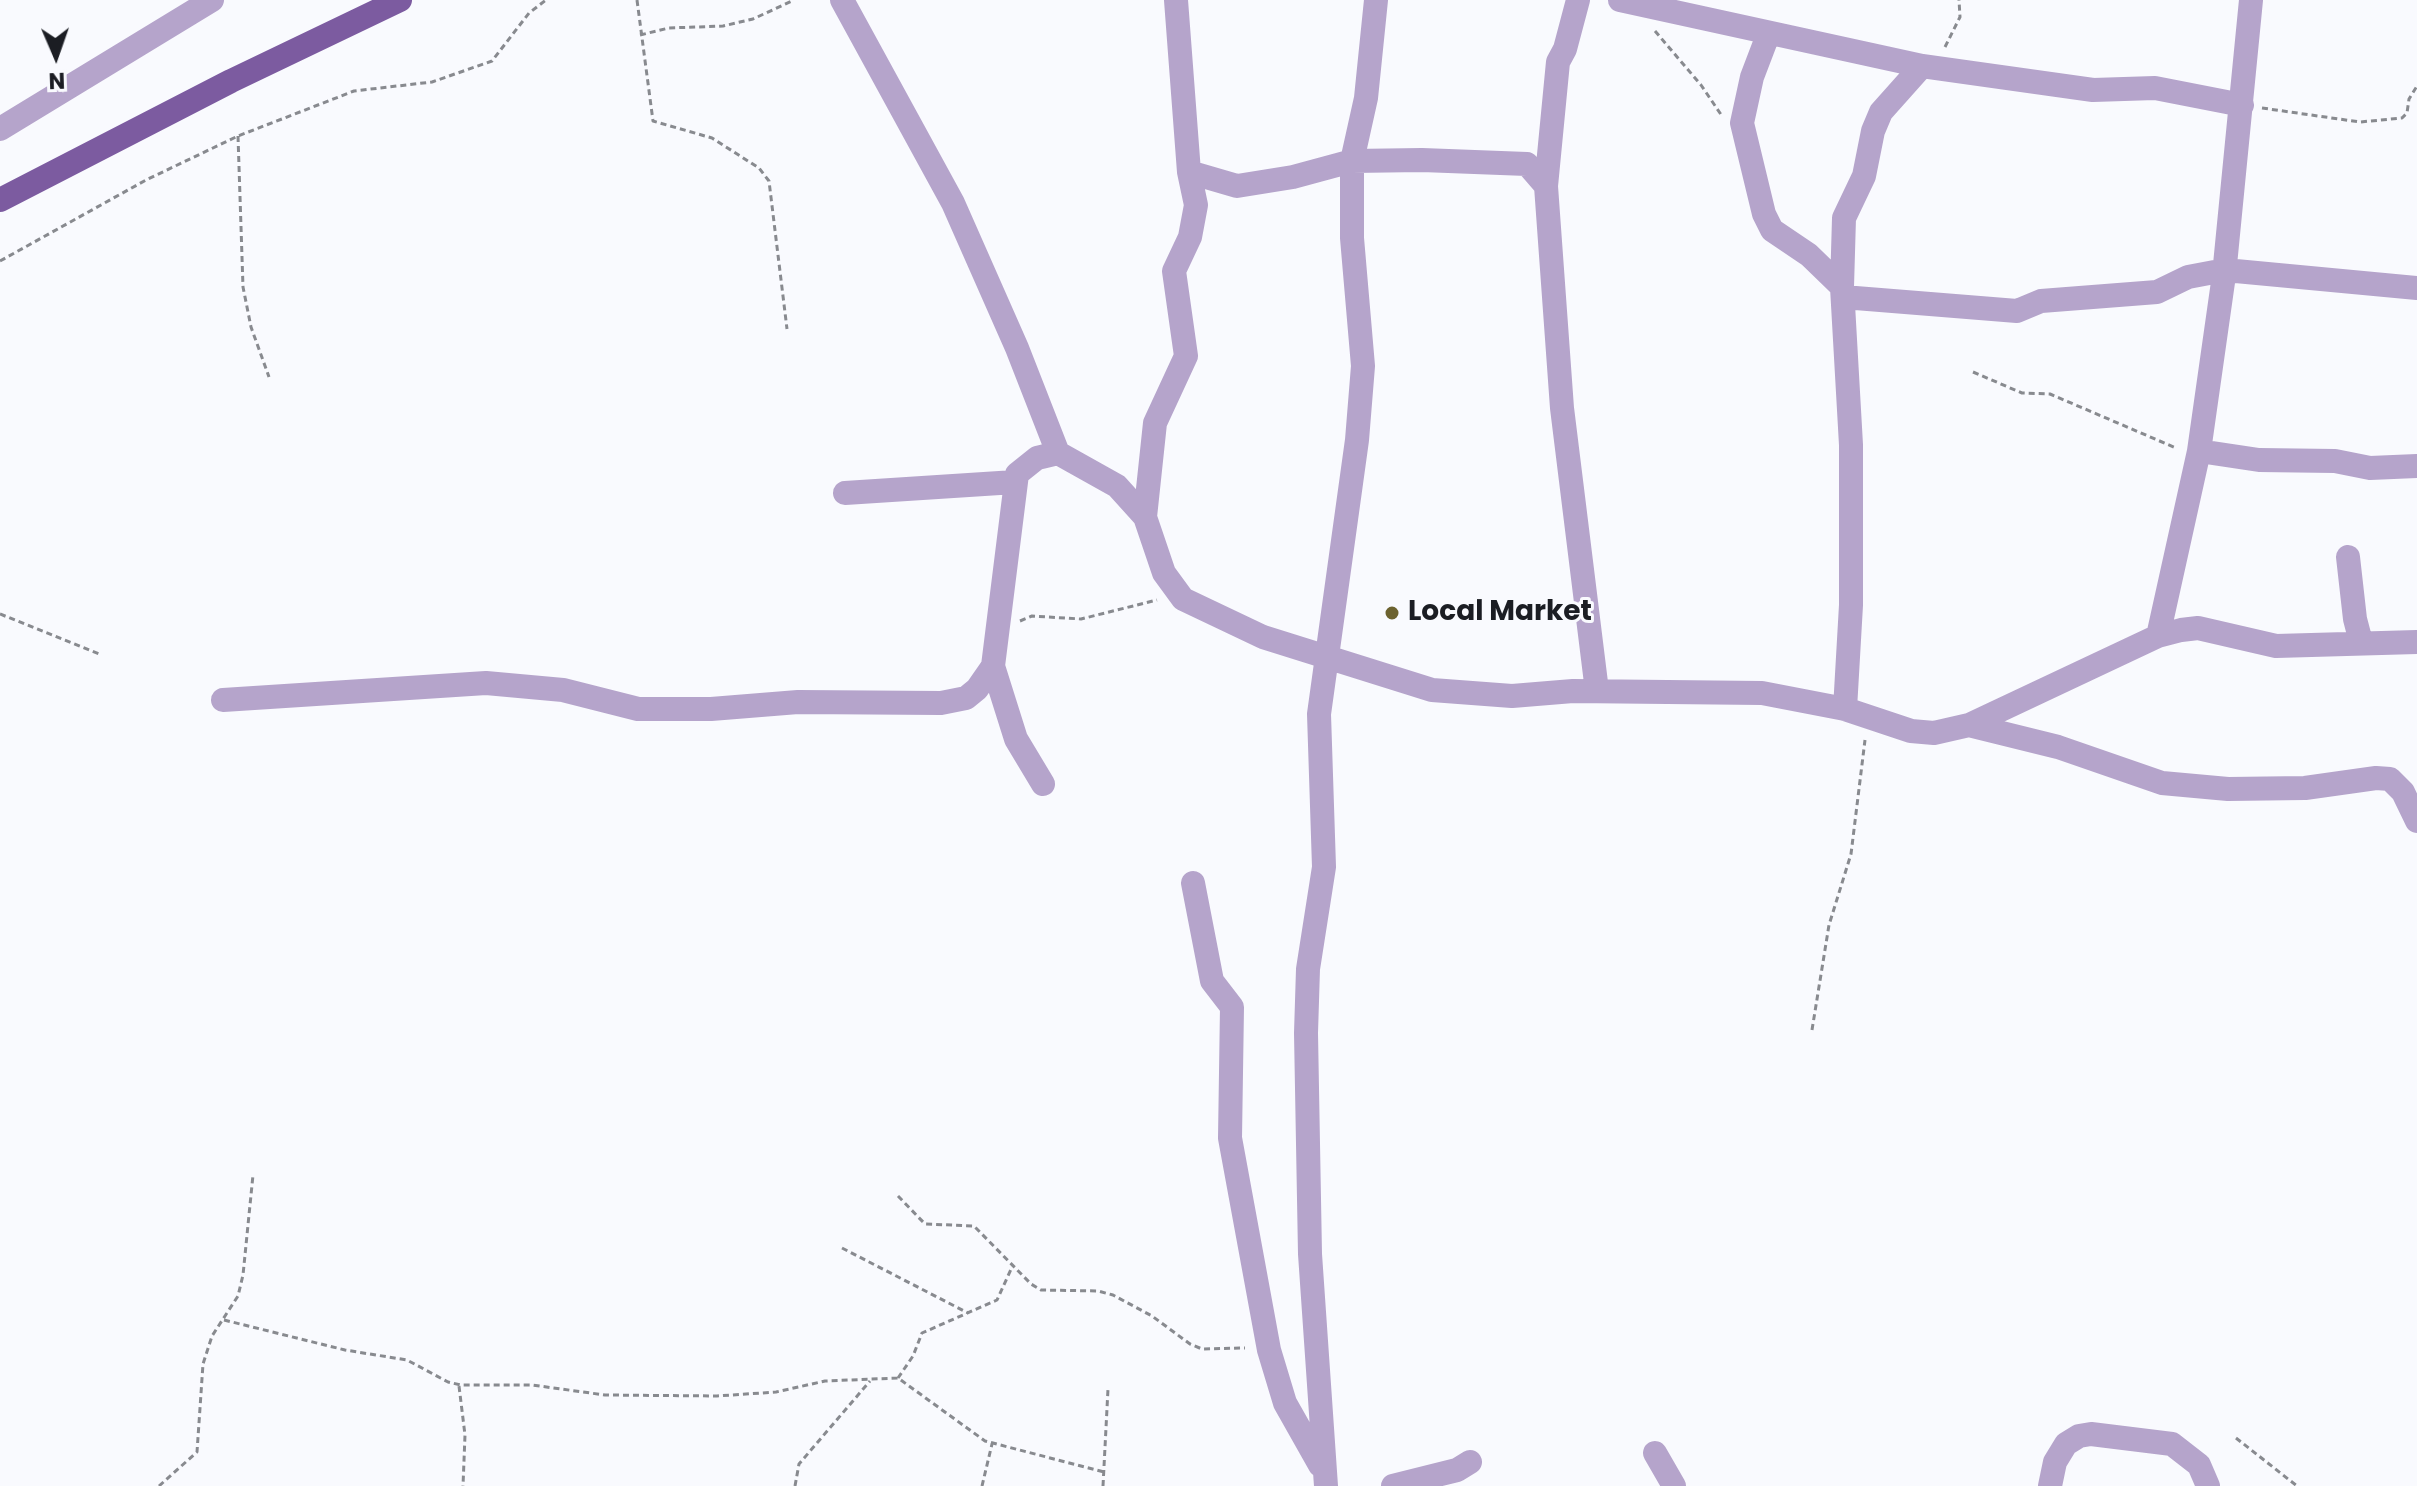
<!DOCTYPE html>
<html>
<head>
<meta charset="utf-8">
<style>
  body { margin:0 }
  #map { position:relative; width:2417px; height:1486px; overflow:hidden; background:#f9fafe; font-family:Poppins,sans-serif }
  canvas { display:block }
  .north { position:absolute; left:16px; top:16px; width:80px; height:80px; -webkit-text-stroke:6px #f9fafe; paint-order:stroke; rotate:178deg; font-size:22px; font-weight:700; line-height:32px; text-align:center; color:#1b1d23 }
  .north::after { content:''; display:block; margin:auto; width:28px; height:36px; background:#1b1d23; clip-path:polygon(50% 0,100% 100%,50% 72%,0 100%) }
</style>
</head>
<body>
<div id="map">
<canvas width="2417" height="1486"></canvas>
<div class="north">N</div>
</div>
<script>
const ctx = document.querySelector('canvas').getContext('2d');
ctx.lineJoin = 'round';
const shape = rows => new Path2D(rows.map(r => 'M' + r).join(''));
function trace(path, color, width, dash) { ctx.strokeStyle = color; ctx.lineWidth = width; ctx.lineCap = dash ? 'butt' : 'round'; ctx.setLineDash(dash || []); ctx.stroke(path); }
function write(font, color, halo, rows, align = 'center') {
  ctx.font = font + ' Poppins,sans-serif'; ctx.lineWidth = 6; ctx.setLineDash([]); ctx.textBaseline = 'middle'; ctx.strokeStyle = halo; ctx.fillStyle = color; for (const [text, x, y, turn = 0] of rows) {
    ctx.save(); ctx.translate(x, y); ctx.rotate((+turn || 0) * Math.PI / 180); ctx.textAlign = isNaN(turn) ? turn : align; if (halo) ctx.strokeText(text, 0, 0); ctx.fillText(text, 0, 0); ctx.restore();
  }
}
trace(shape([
  [637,0,653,121,712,138,759,168,769,181,787,329],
  [1655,31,1701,85,1722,116],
  [640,35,669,28,723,26,753,19,794,0],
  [1945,47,1960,17,1959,0],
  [2262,108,2360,122,2402,118,2407,113,2409,99,2417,86],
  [238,136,243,287,251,327,269,377],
  [0,261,146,180,238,136,354,91,432,82,492,61,529,13,546,0],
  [1973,372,2022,393,2050,394,2176,448],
  [0,614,102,655],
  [1020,621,1032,616,1081,619,1157,600],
  [1812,1030,1829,925,1851,854,1865,740],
  [898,1196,925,1224,974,1226,1031,1284,1041,1290,1098,1291,1113,1295,1152,1316,1190,1344,1202,1349,1245,1348],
  [842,1248,968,1313],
  [224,1320,345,1350,407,1360,448,1382,461,1385,532,1385,605,1395,717,1396,776,1392,825,1381,898,1378,985,1441,1104,1472],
  [898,1378,913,1356,922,1333,997,1300,1013,1265],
  [459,1386,465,1435,463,1486],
  [2236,1438,2297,1486],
  [159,1486,197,1452,203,1364,212,1336,238,1296,243,1275,253,1175],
  [795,1486,799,1464,870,1381],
  [982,1486,992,1444],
  [1103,1486,1108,1389]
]), '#888a8f', 3, [6, 4]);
trace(shape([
  [842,0,953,203,1017,348,1058,453,1117,486,1145,517],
  [1176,0,1189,172,1196,205,1190,237,1174,271,1186,356,1155,423,1145,517,1164,573,1183,599,1263,637,1432,690,1512,696,1573,691,1762,693,1845,709,1911,731,1934,733,1969,725,2158,636,2181,630,2198,628,2276,646,2417,642],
  [1578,0,1565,49,1558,62,1546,186,1562,408,1597,691],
  [1620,0,1922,66,2093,90,2155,88,2242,105],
  [1768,35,1752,77,1742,123,1764,214,1772,230,1809,255,1842,287],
  [0,129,212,0],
  [1189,172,1237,186,1293,177,1352,161,1422,160,1527,164,1546,186],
  [1843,297,2017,311,2041,301,2157,292,2188,277,2225,270,2417,288],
  [2199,451,2259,460,2335,461,2370,468,2417,466],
  [845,493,1015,482],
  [2348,557,2355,619,2361,642],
  [2158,636,2199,451,2224,275,2251,0],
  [223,700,486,683,563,690,638,709,711,709,798,702,941,703,966,698,977,689,993,666],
  [1845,709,1851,605,1851,445,1842,287,1844,218,1864,176,1873,131,1881,112,1922,66],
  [1969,725,2058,747,2162,783,2228,789,2305,788,2376,778,2390,779,2403,792,2417,821],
  [1043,784,1016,739,993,666,1017,474,1037,458,1058,453],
  [1193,883,1212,981,1232,1007,1230,1138,1269,1350,1285,1403,1320,1465],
  [1655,1453,1674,1486],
  [1326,1486,1310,1254,1306,1033,1308,969,1324,867,1319,714,1357,440,1363,366,1352,238,1352,161,1366,98,1376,0],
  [1393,1486,1457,1470,1470,1462],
  [2050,1486,2055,1462,2066,1444,2079,1436,2091,1434,2172,1444,2199,1465,2208,1486]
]), '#b5a4cb', 24);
trace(shape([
  [0,200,231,81,400,0]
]), '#7c5ba0', 24);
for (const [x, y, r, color] of [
  [1392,613,8,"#6c622f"]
]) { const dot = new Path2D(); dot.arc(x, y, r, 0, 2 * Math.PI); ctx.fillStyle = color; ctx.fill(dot); trace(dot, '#f9fafe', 3); }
write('bold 28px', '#1b1d23', '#f9fafe', [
  ["Local Market",1408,613]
], 'left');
</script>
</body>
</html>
